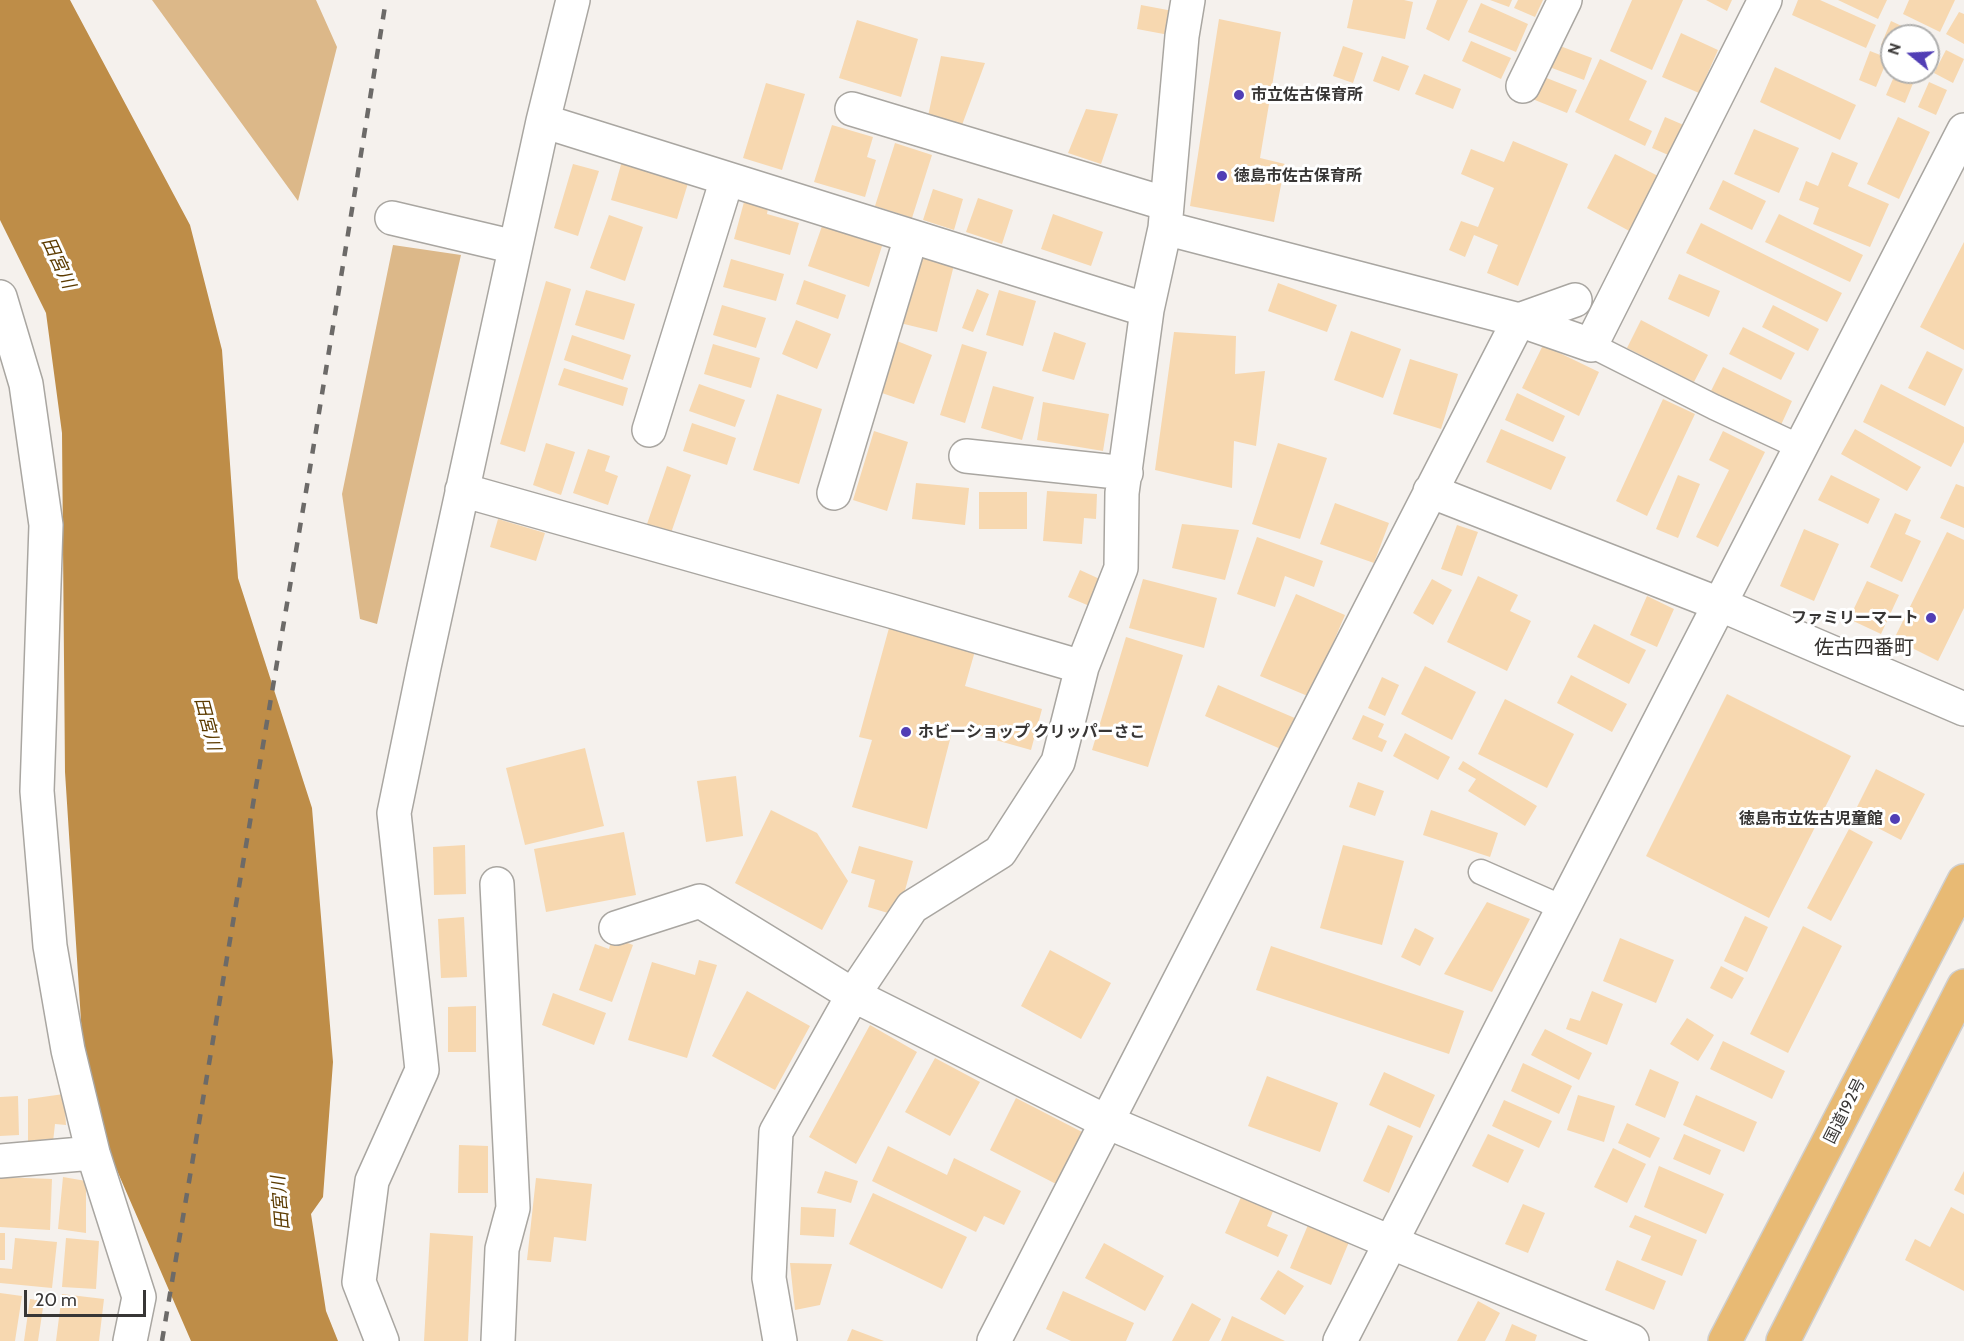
<!DOCTYPE html>
<html>
<head>
<meta charset="utf-8">
<style>
  body { margin:0 }
  #map { position:relative; width:1964px; height:1341px; overflow:hidden; background:#f5f1ed; font-family:Cabin,sans-serif }
  canvas { display:block }
  .north { position:absolute; left:1880px; top:24px; width:60px; height:60px; box-sizing:border-box; background:#fff; border:2px solid #afafae; border-radius:50%; rotate:288deg; font-size:16px; font-weight:700; line-height:24px; text-align:center; color:#383635 }
  .north::after { content:''; display:block; margin:auto; width:21px; height:27px; background:#513eb5; clip-path:polygon(50% 0,100% 100%,50% 72%,0 100%) }
  .scale { position:absolute; left:24px; top:1290px; width:122px; height:27px; box-sizing:border-box; border:3px solid #383635; border-top:0; padding-left:8px; font-size:18px; line-height:21px; white-space:nowrap; color:#383635; -webkit-text-stroke:4px #fff; paint-order:stroke }
</style>
</head>
<body>
<div id="map">
<canvas width="1964" height="1341"></canvas>
<div class="north">N</div>
<div class="scale">20 m</div>
</div>
<script>
const ctx = document.querySelector('canvas').getContext('2d');
ctx.lineJoin = 'round';
function fillPath(path, color) { ctx.fillStyle = color; ctx.fill(path, 'evenodd'); }
const shape = rows => new Path2D(rows.map(r => 'M' + r).join(''));
function trace(path, color, width, dash) { ctx.strokeStyle = color; ctx.lineWidth = width; ctx.lineCap = dash ? 'butt' : 'round'; ctx.setLineDash(dash || []); ctx.stroke(path); }
function write(font, color, halo, rows, align = 'center') {
  ctx.font = font + ' Cabin,"Noto Sans JP",sans-serif'; ctx.lineWidth = 6; ctx.setLineDash([]); ctx.textBaseline = 'middle'; ctx.strokeStyle = halo; ctx.fillStyle = color; for (const [text, x, y, turn = 0] of rows) {
    ctx.save(); ctx.translate(x, y); ctx.rotate((+turn || 0) * Math.PI / 180); ctx.textAlign = isNaN(turn) ? turn : align; if (halo) ctx.strokeText(text, 0, 0); ctx.fillText(text, 0, 0); ctx.restore();
  }
}
fillPath(shape([
  [152,0,316,0,337,47,298,201],
  [393,245,461,255,377,624,360,619,342,494]
]), '#dcb889');
fillPath(shape([
  [0,0,70,0,190,225,222,350,238,578,312,808,333,1062,323,1197,311,1214,326,1311,338,1341,191,1341,86,1099,65,772,62,433,46,313,0,220]
]), '#be8d48');
fillPath(shape([
  [1353,0,1404,0,1413,2,1405,39,1347,28],
  [1437,0,1468,0,1449,41,1426,29],
  [1490,0,1512,0,1509,7],
  [1518,0,1543,0,1535,17,1514,8],
  [1632,0,1683,0,1652,70,1610,51],
  [1706,0,1732,0,1727,11],
  [1798,0,1820,0,1876,25,1866,48,1792,15],
  [1838,0,1887,0,1878,19],
  [1909,0,1955,0,1940,32,1903,14],
  [1481,3,1528,24,1516,52,1468,32],
  [1141,5,1173,11,1169,35,1137,29],
  [1959,12,1964,14,1964,44,1946,34],
  [1219,19,1281,32,1260,158,1285,164,1274,222,1190,206],
  [857,20,918,39,901,97,839,78],
  [1891,21,1906,28,1903,36,1892,36,1892,49,1881,45],
  [1681,33,1718,50,1699,93,1662,77],
  [1471,41,1511,58,1501,79,1462,61],
  [1928,41,1938,45,1928,66],
  [1552,43,1592,58,1584,80,1544,65],
  [1343,46,1363,53,1353,83,1333,76],
  [1946,50,1964,59,1953,83,1934,73],
  [1870,51,1888,58,1876,87,1859,80],
  [941,56,985,63,962,125,928,116],
  [1382,56,1409,66,1399,91,1373,81],
  [1600,59,1647,81,1629,120,1652,131,1645,146,1575,112],
  [1775,67,1856,105,1840,140,1760,102],
  [1896,72,1906,72,1916,76,1905,103,1886,95],
  [1424,74,1461,89,1453,109,1415,94],
  [1539,75,1577,90,1567,113,1530,98],
  [1929,82,1947,90,1936,115,1918,107],
  [766,83,805,94,782,170,743,158],
  [1086,109,1118,114,1101,164,1068,153],
  [1665,117,1693,129,1680,160,1652,148],
  [1898,117,1930,132,1899,199,1867,184],
  [832,125,873,137,867,157,876,160,865,197,814,182],
  [1754,129,1799,148,1779,193,1734,174],
  [1513,141,1568,164,1518,286,1487,273,1498,245,1474,235,1465,257,1449,250,1461,221,1478,227,1494,188,1461,174,1471,149,1504,162],
  [895,143,932,155,912,218,875,206],
  [1832,152,1858,163,1848,186,1889,204,1870,247,1813,224,1819,208,1799,200,1806,181,1818,186],
  [1615,154,1662,178,1633,233,1587,208],
  [622,161,689,180,677,219,611,200],
  [573,164,599,171,578,236,554,228],
  [1723,180,1766,201,1752,230,1709,209],
  [933,189,963,199,954,230,923,220],
  [978,198,1013,210,1002,244,966,232],
  [744,202,768,208,767,214,799,223,790,255,734,239],
  [1053,214,1103,232,1091,266,1041,249],
  [1779,214,1863,255,1850,282,1765,242],
  [609,215,643,227,625,281,590,268],
  [1701,223,1842,293,1827,322,1686,253],
  [822,226,882,246,869,287,808,266],
  [1964,242,1964,350,1920,327],
  [917,256,954,265,937,332,900,323],
  [731,259,784,274,776,301,723,287],
  [1679,274,1720,291,1709,317,1668,299],
  [804,280,846,295,838,319,796,304],
  [546,281,571,289,525,452,500,444],
  [1278,283,1337,305,1327,332,1268,311],
  [977,289,989,294,973,332,962,328],
  [586,290,635,304,624,340,575,325],
  [999,290,1036,301,1023,346,986,335],
  [722,305,766,318,756,348,713,335],
  [1773,305,1819,329,1808,351,1762,327],
  [796,320,831,334,817,369,782,354],
  [1641,320,1708,355,1694,382,1627,348],
  [1743,327,1795,353,1781,380,1729,354],
  [1351,331,1401,349,1383,398,1334,380],
  [1054,332,1086,343,1074,380,1042,371],
  [1174,332,1236,336,1235,374,1265,371,1256,446,1234,441,1232,488,1155,470],
  [572,335,631,355,623,380,564,360],
  [897,341,932,355,914,404,879,392],
  [713,344,760,358,751,388,704,374],
  [962,344,987,352,965,423,940,415],
  [1543,345,1599,372,1579,416,1522,388],
  [1927,351,1963,369,1945,406,1908,388],
  [1410,359,1458,374,1441,429,1393,414],
  [1723,367,1792,401,1781,425,1711,391],
  [564,368,628,388,623,406,558,385],
  [699,384,745,400,735,427,689,411],
  [1881,384,1964,427,1964,442,1951,467,1863,422],
  [993,386,1034,397,1022,440,981,428],
  [1517,393,1565,416,1553,442,1505,420],
  [777,394,822,409,799,484,753,470],
  [1663,399,1695,414,1647,516,1616,501],
  [1043,402,1109,414,1103,451,1037,440],
  [692,423,736,438,727,465,683,451],
  [1501,429,1566,457,1551,490,1486,462],
  [1855,429,1921,467,1907,491,1841,454],
  [874,431,908,442,887,511,853,500],
  [1723,431,1765,452,1718,547,1696,537,1729,470,1709,460],
  [546,443,575,452,561,495,533,485],
  [1278,443,1327,458,1300,539,1252,524],
  [588,449,610,456,605,471,618,476,608,505,573,493],
  [667,466,691,475,671,533,647,524],
  [1678,475,1700,484,1678,538,1656,529],
  [1831,475,1880,499,1868,524,1818,500],
  [916,483,969,488,965,525,912,519],
  [1956,484,1964,487,1964,528,1940,518],
  [1047,491,1097,494,1096,519,1084,518,1082,544,1043,541],
  [979,492,1027,492,1027,529,979,529],
  [1335,503,1389,523,1374,563,1320,544],
  [1895,513,1911,520,1905,534,1921,541,1902,582,1870,567],
  [498,519,545,533,536,561,490,547],
  [1182,524,1239,530,1225,580,1172,568],
  [1457,525,1478,532,1462,576,1441,569],
  [1804,529,1839,544,1814,601,1780,586],
  [1947,532,1964,540,1964,608,1938,661,1894,639],
  [1257,537,1323,561,1314,587,1285,576,1275,607,1237,594],
  [1080,570,1104,581,1092,607,1068,597],
  [1478,576,1518,595,1510,611,1531,621,1507,671,1447,642],
  [1143,579,1217,598,1204,648,1129,628],
  [1432,579,1452,590,1433,625,1413,613],
  [1867,581,1899,595,1881,634,1849,619],
  [1296,594,1345,615,1310,697,1260,676],
  [1647,596,1674,609,1657,647,1630,635],
  [1594,624,1646,650,1629,684,1577,657],
  [889,628,975,651,965,686,1042,709,1031,750,953,728,927,829,852,807,872,740,859,737],
  [1126,637,1183,655,1148,767,1092,750],
  [1425,666,1476,692,1452,740,1401,714],
  [1571,675,1627,704,1612,732,1557,703],
  [1382,677,1399,685,1385,716,1368,708],
  [1218,685,1297,719,1283,750,1205,716],
  [1727,694,1851,756,1769,918,1646,856],
  [1505,699,1574,734,1547,788,1478,754],
  [1363,715,1384,724,1378,737,1387,741,1382,752,1352,739],
  [1405,733,1450,757,1438,780,1393,756],
  [585,748,604,826,525,845,506,768],
  [1463,761,1537,806,1525,826,1468,791,1476,779,1458,769],
  [1876,769,1925,794,1901,840,1853,815],
  [736,776,743,836,706,842,697,781],
  [1358,782,1384,791,1375,816,1349,807],
  [771,810,817,833,848,881,822,930,735,883],
  [1431,810,1498,833,1490,857,1423,835],
  [1849,829,1873,842,1831,921,1807,908],
  [624,832,636,895,546,912,534,849],
  [465,845,466,894,434,895,433,847],
  [1343,845,1404,861,1382,945,1320,928],
  [859,846,913,861,898,916,868,907,875,880,851,873],
  [1487,902,1530,919,1492,992,1444,974],
  [1745,916,1768,927,1747,972,1724,961],
  [464,917,467,977,441,978,438,919],
  [1803,926,1842,946,1788,1053,1750,1034],
  [1415,928,1434,938,1420,966,1401,957],
  [612,937,633,945,612,1002,579,990,595,944,609,949],
  [1620,938,1674,960,1656,1003,1603,981],
  [1271,946,1464,1011,1449,1054,1256,990],
  [1050,950,1111,983,1081,1039,1021,1006],
  [699,960,717,965,687,1058,628,1040,652,962,695,975],
  [1721,966,1744,978,1732,999,1710,988],
  [747,991,810,1026,775,1090,712,1056],
  [1592,991,1623,1004,1607,1045,1566,1029,1570,1018,1580,1021],
  [553,993,606,1013,594,1045,542,1025],
  [476,1006,476,1052,448,1052,448,1007],
  [1687,1018,1714,1035,1698,1061,1670,1044],
  [870,1025,917,1052,856,1164,809,1137],
  [1545,1029,1592,1053,1579,1080,1531,1055],
  [1723,1041,1785,1071,1772,1099,1710,1069],
  [935,1058,980,1082,950,1136,905,1112],
  [1523,1063,1572,1086,1559,1114,1511,1091],
  [1650,1069,1679,1082,1665,1118,1635,1105],
  [1384,1072,1435,1095,1420,1128,1369,1105],
  [1267,1076,1338,1103,1320,1152,1248,1126],
  [64,1094,66,1125,55,1124,53,1142,28,1141,28,1099],
  [1578,1095,1615,1106,1604,1142,1567,1130],
  [1696,1095,1757,1122,1744,1152,1683,1125],
  [18,1096,19,1135,0,1136,0,1097],
  [1016,1098,1084,1133,1058,1185,990,1150],
  [1504,1100,1552,1121,1539,1148,1492,1126],
  [1627,1123,1660,1138,1650,1158,1618,1143],
  [1388,1125,1413,1136,1389,1193,1363,1181],
  [1488,1134,1524,1150,1508,1183,1472,1166],
  [1684,1134,1721,1150,1710,1175,1673,1159],
  [459,1145,488,1146,488,1193,458,1193],
  [888,1146,947,1175,954,1158,1021,1191,1004,1225,984,1216,976,1232,872,1181],
  [1613,1148,1646,1164,1627,1203,1594,1187],
  [1659,1166,1724,1194,1706,1234,1644,1207],
  [825,1171,858,1181,851,1203,817,1193],
  [1964,1171,1964,1195,1954,1190],
  [0,1177,52,1179,50,1230,0,1227],
  [63,1177,86,1181,86,1233,58,1229],
  [536,1178,592,1184,586,1241,554,1237,551,1262,527,1260],
  [873,1193,967,1237,942,1289,849,1244],
  [1242,1195,1274,1209,1267,1226,1288,1235,1278,1257,1225,1233],
  [1523,1204,1545,1213,1528,1253,1505,1244],
  [801,1207,836,1209,834,1237,800,1235],
  [1951,1207,1964,1214,1964,1291,1905,1260,1915,1239,1930,1247],
  [1635,1215,1697,1240,1682,1276,1641,1260,1651,1236,1629,1227],
  [1308,1225,1349,1242,1331,1285,1290,1268],
  [0,1233,5,1233,5,1260,0,1260],
  [430,1233,473,1236,468,1341,424,1341],
  [15,1238,57,1242,52,1288,0,1283,0,1268,12,1269],
  [66,1238,99,1241,96,1289,62,1287],
  [1104,1243,1164,1276,1145,1311,1085,1278],
  [1617,1260,1666,1281,1654,1310,1605,1290],
  [790,1263,832,1264,820,1305,795,1310],
  [1278,1270,1304,1286,1285,1315,1260,1299],
  [1063,1291,1134,1323,1126,1341,1071,1341,1046,1329],
  [0,1293,22,1296,15,1341,0,1341],
  [62,1294,104,1299,99,1341,56,1341],
  [30,1299,44,1301,38,1341,24,1341],
  [1478,1301,1500,1313,1485,1341,1457,1341],
  [1192,1303,1221,1319,1209,1341,1172,1341],
  [1232,1316,1285,1341,1221,1341],
  [1512,1324,1537,1335,1535,1341,1505,1341],
  [852,1329,884,1341,847,1341]
]), '#f7d8b0');
const service = shape([
  [1591,345,1714,407,1800,447],
  [1481,872,1563,908]
]);
const minor = shape([
  [1523,86,1565,0],
  [852,109,1167,204],
  [543,121,1147,310],
  [392,218,515,247],
  [1165,228,1519,320,1591,345,1765,0],
  [0,297,26,384,46,525,37,791,50,946,68,1050,93,1153,139,1297,130,1341],
  [649,430,727,179],
  [966,456,1126,473],
  [462,490,891,611,1082,667],
  [1430,491,1719,604,1964,709],
  [834,493,911,237],
  [497,884,513,1208,502,1249,498,1341],
  [616,928,700,901,853,995,1107,1122,1390,1242,1632,1341],
  [0,1161,93,1153],
  [382,1341,359,1282,372,1181,422,1070,394,813,424,667,543,121,573,0],
  [780,1341,769,1278,776,1132,853,995,912,907,1000,852,1058,762,1082,667,1121,568,1122,493,1147,310,1165,228,1182,36,1188,0],
  [994,1341,1519,320,1575,300],
  [1340,1341,1964,130]
]);
const trunk = shape([
  [1725,1341,1964,881],
  [1783,1341,1964,986]
]);
trace(service, '#a9a6a1', 27);
trace(minor, '#a9a6a1', 36);
trace(trunk, '#cfcfcf', 36);
trace(service, '#fff', 24);
trace(minor, '#fff', 33);
trace(trunk, '#e8ba74', 33);
trace(shape([
  [162,1341,310,468,386,0]
]), '#6c6a68', 4.5, [10, 10]);
for (const [x, y, r, color] of [
  [1239,95,6,"#513eb5"],
  [1222,176,6,"#513eb5"],
  [1931,618,6,"#513eb5"],
  [906,732,6,"#513eb5"],
  [1895,819,6,"#513eb5"]
]) { const dot = new Path2D(); dot.arc(x, y, r, 0, 2 * Math.PI); ctx.fillStyle = color; ctx.fill(dot); trace(dot, '#fff', 2); }
write('bold 16px', '#383635', '#fff', [
  ["市立佐古保育所",1251,95],
  ["徳島市佐古保育所",1234,176],
  ["ファミリーマート",1919,618,"right"],
  ["ホビーショップ クリッパーさこ",918,732],
  ["徳島市立佐古児童館",1883,819,"right"]
], 'left');
write('16px', '#383635', '#fff', [
  ["国道192号",1845,1111,-63]
]);
write('italic 18px', '#5c3b00', '#fff', [
  ["田宮川",58,263,65],
  ["田宮川",207,724,75],
  ["田宮川",281,1203,-95]
]);
write('20px', '#34312e', '#fff', [
  ["佐古四番町",1864,648]
]);
</script>
</body>
</html>
